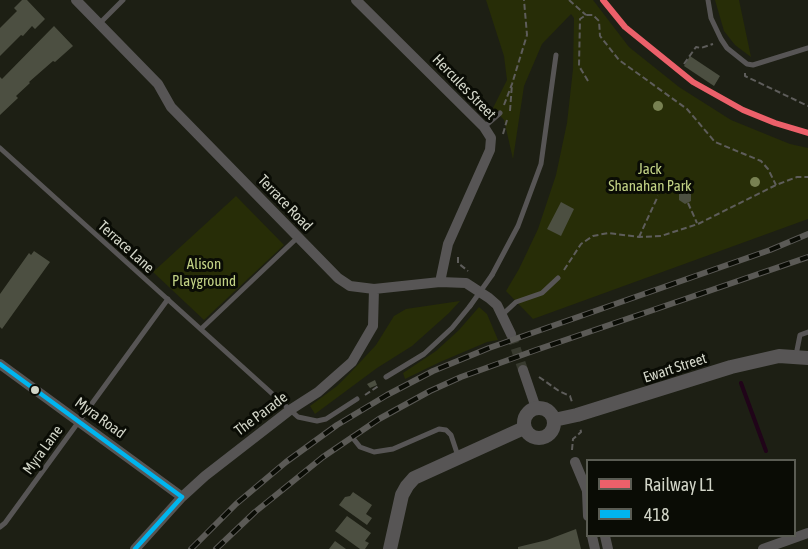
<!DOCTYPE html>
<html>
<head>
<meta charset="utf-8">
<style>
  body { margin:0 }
  #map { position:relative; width:808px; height:549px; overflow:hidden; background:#1d1f14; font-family:"Asap Condensed",sans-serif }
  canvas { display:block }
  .legend { position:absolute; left:586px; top:459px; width:210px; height:78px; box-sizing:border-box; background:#0a0c05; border:2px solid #5a5c53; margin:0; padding:8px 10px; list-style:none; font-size:18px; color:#d2d5c8 }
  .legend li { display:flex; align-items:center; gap:12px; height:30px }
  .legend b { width:30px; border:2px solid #5a5c53 }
</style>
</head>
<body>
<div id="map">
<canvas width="808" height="549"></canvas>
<ul class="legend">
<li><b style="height:8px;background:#ec606a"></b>Railway L1</li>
<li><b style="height:8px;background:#00b5ef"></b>418</li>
</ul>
</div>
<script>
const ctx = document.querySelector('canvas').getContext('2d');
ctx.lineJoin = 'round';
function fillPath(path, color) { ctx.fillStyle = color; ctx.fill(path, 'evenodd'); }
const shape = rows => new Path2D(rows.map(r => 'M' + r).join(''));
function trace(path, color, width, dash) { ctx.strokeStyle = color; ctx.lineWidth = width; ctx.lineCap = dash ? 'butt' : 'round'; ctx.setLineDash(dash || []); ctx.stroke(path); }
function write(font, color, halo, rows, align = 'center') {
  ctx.font = font + ' "Asap Condensed",sans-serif'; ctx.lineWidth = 6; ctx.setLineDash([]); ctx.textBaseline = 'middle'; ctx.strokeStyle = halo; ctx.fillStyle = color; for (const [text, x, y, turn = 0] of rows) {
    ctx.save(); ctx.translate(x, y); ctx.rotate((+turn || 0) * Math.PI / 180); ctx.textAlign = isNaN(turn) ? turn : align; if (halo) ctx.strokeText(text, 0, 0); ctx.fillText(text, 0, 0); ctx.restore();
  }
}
fillPath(shape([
  [486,0,593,0,629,47,679,87,731,120,790,144,808,148,808,219,533,319,506,291,519,269,538,229,556,175,567,123,573,69,574,18,571,14,542,44,524,86,513,159,504,120,493,108,507,80,504,56],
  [715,0,739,0,751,57,735,45,724,31],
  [236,196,284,245,204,320,153,272],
  [460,301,449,313,412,346,377,368,315,414,310,406,337,386,351,372,376,345,394,316,406,309],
  [479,307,487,314,498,340,487,342,440,362,405,379,403,373,436,351,459,330]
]), '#272d07');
trace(shape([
  [741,383,766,451]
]), '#200419', 4);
fillPath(shape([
  [22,0,27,0,45,19,35,29,32,26,23,36,21,35,0,56,0,28,17,11,14,8],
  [54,26,73,46,55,62,53,61,29,82,30,83,16,96,18,98,0,115,0,77,2,79],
  [690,56,720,76,714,86,684,66],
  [685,191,691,194,691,201,685,204,679,200,679,194],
  [561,202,574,209,561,236,547,229],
  [34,251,50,262,2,329,0,327,0,294,29,253,31,255],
  [375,380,377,385,370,388,367,384],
  [353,492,372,505,366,514,372,518,367,525,339,505,345,497,350,496],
  [347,516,371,533,365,541,369,543,365,549,360,549,335,531],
  [576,529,581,549,518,549,518,547,547,540],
  [335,541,346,549,329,549]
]), '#4c4f41');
trace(shape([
  [511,334,523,370]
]), '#383a2f', 10, [10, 5]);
trace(shape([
  [569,0,586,15],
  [684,64,696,47,701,48,713,44],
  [745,73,745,76,808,106],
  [588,81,579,66,580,19,586,15,593,15,599,21,600,36,619,60,687,109,715,142,761,161,768,169,776,185],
  [504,105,512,84,527,35,524,0],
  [510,111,512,84],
  [503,134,507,120],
  [688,203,697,223],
  [639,237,658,196],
  [458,257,458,263,468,271],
  [564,270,581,244,593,236,608,233,639,237,661,236,698,224,776,185,797,177,808,177],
  [539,377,559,391,570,396,572,402],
  [365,395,380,385],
  [572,450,573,439,581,432,580,427]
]), '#5e5d5b', 2, [6, 3]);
trace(shape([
  [708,0,711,18,721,39,727,48,747,64,753,65,808,48],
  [99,24,123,0],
  [484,127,500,113],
  [0,148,298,417,317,421,326,419,357,399],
  [492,275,518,226,541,164,556,55],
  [502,315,516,302,542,293,558,278],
  [201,329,297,238],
  [796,355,800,335,808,332],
  [386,377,424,354,452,328,470,306],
  [352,437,360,447,374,452,393,449,439,429,446,430,451,435,458,456],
  [0,527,5,523,168,299]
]), '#575555', 5);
trace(shape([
  [76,0,158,84,171,107,338,278,350,286,374,289,440,282,466,283,489,298,497,305,511,334],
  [356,0,484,127,491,138,490,150,448,244,440,282],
  [0,364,182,497],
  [523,370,536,408],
  [575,462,588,493],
  [587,492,588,516],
  [592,536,595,549],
  [605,536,608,549],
  [135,549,182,497,205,476,290,410,318,392,352,362,373,326,374,289],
  [763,549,808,533]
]), '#575555', 10);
trace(shape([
  '524 423a15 15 0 1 1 30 0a15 15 0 1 1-30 0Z',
  [554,420,577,415,731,367,779,356,808,358],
  [390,549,402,495,407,486,414,478,524,428]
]), '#575555', 14);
const rail = shape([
  [191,549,236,504,286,462,337,425,387,395,433,371,489,348,770,250,808,234],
  [216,549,255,512,323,457,379,419,430,391,461,377,536,350,808,257]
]);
trace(rail, '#5b5a56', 6);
trace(rail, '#0a0c05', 4, [11]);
trace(shape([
  [470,306,492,275]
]), '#575555', 5);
trace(shape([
  [0,364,182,497],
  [135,549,182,497]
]), '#00b5ef', 4.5);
trace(shape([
  [603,0,625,27,693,82,743,110,775,123,808,133]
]), '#ec606a', 6);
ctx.fillStyle = '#788152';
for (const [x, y] of [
  [658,106],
  [755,182]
]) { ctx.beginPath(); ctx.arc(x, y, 5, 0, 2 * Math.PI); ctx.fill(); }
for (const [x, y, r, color] of [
  [35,390,5,"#d2d5c8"]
]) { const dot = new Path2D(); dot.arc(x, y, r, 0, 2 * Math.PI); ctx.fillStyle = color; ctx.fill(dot); trace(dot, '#0a0c05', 2); }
write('15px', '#d2d5c8', '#0a0c05', [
  ["Hercules Street",464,87,46],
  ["Terrace Road",285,203,46],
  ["Terrace Lane",126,247,42],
  ["Ewart Street",675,368,-18],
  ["The Parade",261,414,-37],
  ["Myra Road",100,418,36],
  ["Myra Lane",43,450,-54]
]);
write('15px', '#c2d285', '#0a0c05', [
  ["Jack",650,169],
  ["Shanahan Park",650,186],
  ["Alison",204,264],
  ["Playground",204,281]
]);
</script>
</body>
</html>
